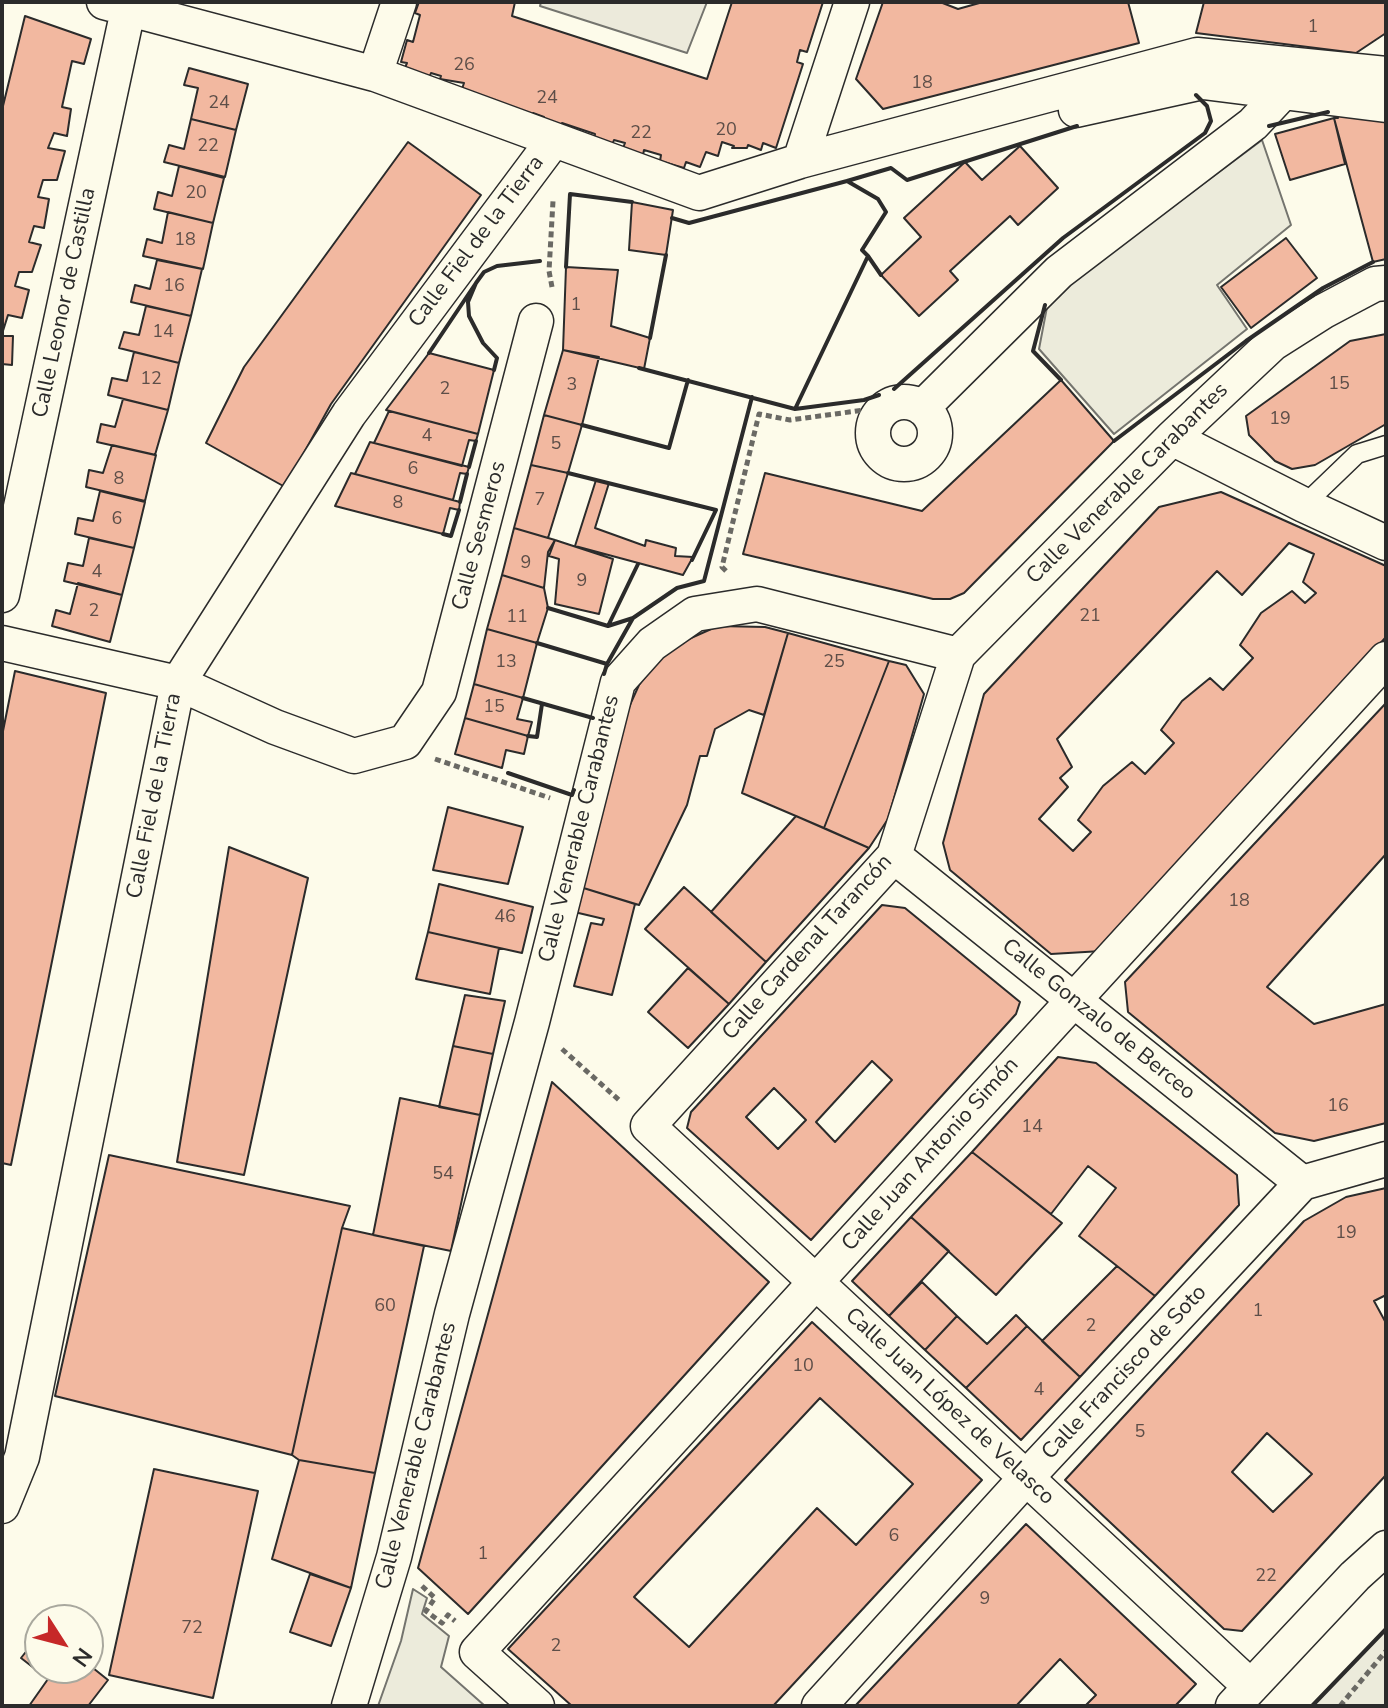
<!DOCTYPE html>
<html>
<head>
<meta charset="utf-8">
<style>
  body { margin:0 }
  #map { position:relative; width:1388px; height:1708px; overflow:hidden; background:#fdfbea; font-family:"Nunito Sans",sans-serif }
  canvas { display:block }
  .frame { position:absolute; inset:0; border:4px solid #2b2b2b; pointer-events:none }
  .north { position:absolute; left:24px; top:1604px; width:80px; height:80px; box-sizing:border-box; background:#fdfbea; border:2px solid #a9a89e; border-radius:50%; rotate:126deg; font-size:22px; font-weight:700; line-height:32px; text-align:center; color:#2b2b2b }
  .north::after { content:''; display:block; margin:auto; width:28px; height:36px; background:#c62828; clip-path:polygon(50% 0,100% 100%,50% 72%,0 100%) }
</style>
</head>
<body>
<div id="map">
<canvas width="1388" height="1708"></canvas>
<div class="frame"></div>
<div class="north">N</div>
</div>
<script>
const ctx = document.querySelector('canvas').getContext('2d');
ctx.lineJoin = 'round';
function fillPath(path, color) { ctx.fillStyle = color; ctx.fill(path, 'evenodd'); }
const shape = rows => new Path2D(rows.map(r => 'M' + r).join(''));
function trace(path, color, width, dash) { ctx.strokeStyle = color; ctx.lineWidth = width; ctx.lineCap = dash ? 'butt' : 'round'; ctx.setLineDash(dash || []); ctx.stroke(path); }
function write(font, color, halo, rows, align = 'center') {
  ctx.font = font + ' "Nunito Sans",sans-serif'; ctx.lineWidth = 6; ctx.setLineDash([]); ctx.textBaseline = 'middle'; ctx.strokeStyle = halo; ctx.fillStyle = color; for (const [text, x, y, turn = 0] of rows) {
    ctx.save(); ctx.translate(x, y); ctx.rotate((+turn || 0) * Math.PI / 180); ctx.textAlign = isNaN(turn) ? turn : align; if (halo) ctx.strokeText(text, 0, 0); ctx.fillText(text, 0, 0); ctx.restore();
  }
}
const green = shape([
  [1262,140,1291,225,1217,285,1247,329,1114,434,1039,349,1047,307,1074,280,1262,140],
  [413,1589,427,1598,422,1614,449,1636,441,1667,485,1706,378,1706,401,1641,413,1589],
  [1386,1629,1386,1706,1312,1706,1386,1629]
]);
fillPath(green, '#ecebdb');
trace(green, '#74746e', 2);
const parking = shape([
  [541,2,707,2,687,53,540,6,541,2]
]);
fillPath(parking, '#eceadb');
trace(parking, '#74746e', 2);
const building = shape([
  [419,2,515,2,512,16,707,79,732,2,823,2,807,52,800,50,797,62,803,64,776,148,763,143,761,150,748,145,747,148,732,148,734,146,722,142,718,156,706,152,700,167,686,162,684,168,660,161,661,155,644,150,643,155,623,148,625,143,614,140,612,145,594,140,595,134,562,123,561,129,542,123,544,117,533,113,531,119,460,95,464,83,440,79,441,76,431,73,429,78,404,70,407,63,401,62,407,40,413,42,420,15,415,13,419,2],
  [883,2,940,2,958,9,983,2,1128,2,1139,43,883,109,856,79,883,2],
  [1204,2,1386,2,1386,33,1356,53,1196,33,1204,2],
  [25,16,91,39,84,64,72,61,62,107,71,109,67,136,54,133,48,148,65,151,57,180,43,180,38,197,49,199,44,228,34,226,29,242,41,245,32,272,19,272,15,286,29,290,22,318,8,315,2,334,2,110,25,16],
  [189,68,248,84,236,130,191,119,198,88,184,85,189,68],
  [1337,113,1386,118,1386,259,1373,262,1334,118,1338,118,1337,113],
  [1334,118,1345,164,1290,180,1275,134,1334,118],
  [191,119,236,130,225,177,164,162,169,145,184,149,191,119],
  [408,142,481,195,331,404,285,487,206,443,244,367,408,142],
  [1020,146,1058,188,1018,225,1010,216,950,271,958,280,919,316,881,275,921,237,904,218,965,162,982,180,1020,146],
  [179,166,224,178,213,223,154,209,158,192,172,196,179,166],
  [632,202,673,210,666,255,629,250,632,202],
  [168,212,213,223,203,269,143,256,147,239,162,243,168,212],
  [1286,238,1317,278,1251,328,1221,287,1286,238],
  [157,260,202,269,191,316,131,302,135,285,150,289,157,260],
  [566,267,618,270,611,326,650,338,644,369,563,350,566,267],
  [146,306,191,316,179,363,119,348,124,332,139,335,146,306],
  [1386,334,1386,424,1315,465,1292,469,1275,461,1249,435,1246,416,1350,341,1386,334],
  [2,336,13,336,12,365,2,364,2,336],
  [563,350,599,357,582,425,544,415,563,350],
  [134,352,179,363,168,410,108,395,112,378,127,381,134,352],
  [429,353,494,370,478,434,386,410,429,353],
  [1061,380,1114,441,964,593,950,599,933,599,743,554,765,473,922,511,1061,380],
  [123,399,168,410,155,455,97,442,101,424,115,427,123,399],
  [389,411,478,434,476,441,469,440,462,466,374,443,389,411],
  [544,415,582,425,568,473,531,465,544,415],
  [370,442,469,467,467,474,460,473,453,500,355,474,370,442],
  [112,445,156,455,145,501,86,487,89,470,103,473,112,445],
  [531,465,568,473,548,538,514,528,531,465],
  [351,473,460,502,459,510,450,508,443,534,335,506,351,473],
  [596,480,609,483,595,528,645,546,646,540,676,548,675,556,693,557,683,575,575,546,596,480],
  [100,491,145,502,134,548,75,534,78,518,93,521,100,491],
  [1221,492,1386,566,1386,637,1102,951,1051,954,950,870,943,843,984,694,1159,507,1221,492],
  [1289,543,1314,554,1303,582,1316,593,1305,603,1292,591,1261,613,1240,645,1253,658,1223,690,1210,678,1182,701,1161,730,1174,743,1145,774,1132,762,1103,786,1078,820,1091,832,1073,851,1039,819,1068,787,1060,778,1072,767,1057,739,1217,571,1242,595,1289,543],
  [514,528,555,540,548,552,544,588,502,575,514,528],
  [89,538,134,548,122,595,64,581,68,563,83,566,89,538],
  [555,540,613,559,599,614,555,604,559,559,549,556,555,540],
  [502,575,544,588,548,608,537,643,487,629,502,575],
  [78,583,122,595,110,642,52,626,56,610,70,614,78,583],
  [718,626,765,627,788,633,764,715,749,710,715,729,707,756,700,756,687,805,639,905,577,886,624,718,639,685,655,664,673,646,718,626],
  [487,629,537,643,523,698,474,684,487,629],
  [788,633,889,661,824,828,742,793,788,633],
  [889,661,906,665,924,694,888,819,869,848,824,828,889,661],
  [15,671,106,693,11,1165,2,1163,2,736,15,671],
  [474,684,523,698,517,719,532,722,528,736,465,718,474,684],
  [1386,703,1386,854,1267,987,1314,1024,1386,1004,1386,1123,1314,1141,1275,1133,1128,1012,1125,982,1386,703],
  [465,718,528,736,524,754,506,750,502,768,455,754,465,718],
  [448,807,523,827,508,884,433,870,448,807],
  [796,816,869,848,766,962,711,912,796,816],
  [229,847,308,878,244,1175,177,1162,229,847],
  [439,884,533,907,522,953,428,932,439,884],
  [577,886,635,904,612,995,574,986,591,923,602,925,604,919,570,911,577,886],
  [684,887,766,962,729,1004,645,929,684,887],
  [882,905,905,908,1020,1002,1016,1014,811,1240,687,1128,691,1112,882,905],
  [872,1061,892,1080,835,1142,816,1122,872,1061],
  [774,1088,806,1120,778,1149,746,1117,774,1088],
  [428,932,499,948,490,994,416,979,428,932],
  [688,968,729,1004,688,1048,648,1012,688,968],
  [465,995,505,1001,493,1054,453,1046,465,995],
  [453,1046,493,1054,480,1115,439,1107,453,1046],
  [1058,1057,1096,1063,1237,1175,1239,1205,1155,1296,1079,1236,1116,1188,1088,1166,1051,1214,972,1152,1058,1057],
  [552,1082,769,1282,468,1614,418,1568,552,1082],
  [400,1098,480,1115,451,1251,373,1235,400,1098],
  [972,1152,1062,1223,996,1295,911,1217,972,1152],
  [109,1155,350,1206,342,1228,292,1455,55,1396,109,1155],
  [1386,1188,1386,1295,1374,1301,1386,1323,1386,1475,1242,1631,1224,1629,1065,1480,1304,1221,1346,1197,1386,1188],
  [1267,1433,1312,1474,1273,1512,1232,1472,1267,1433],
  [911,1217,949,1251,889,1316,852,1281,911,1217],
  [342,1228,424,1246,375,1473,299,1460,292,1455,342,1228],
  [1117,1266,1155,1296,1080,1377,1042,1341,1117,1266],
  [922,1282,957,1316,925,1350,889,1316,922,1282],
  [1016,1315,1027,1326,966,1388,925,1350,957,1316,987,1344,1016,1315],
  [812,1322,982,1480,773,1706,572,1706,508,1649,812,1322],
  [820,1398,913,1484,856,1545,817,1508,689,1647,634,1597,820,1398],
  [1027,1326,1080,1377,1021,1440,966,1388,1027,1326],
  [299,1460,375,1473,351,1588,272,1559,299,1460],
  [154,1469,258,1491,213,1698,109,1675,154,1469],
  [1026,1524,1196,1684,1175,1706,1085,1706,1096,1695,1060,1659,1016,1706,855,1706,1026,1524],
  [310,1574,351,1588,331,1646,290,1632,310,1574],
  [40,1634,40,1668,88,1668,88,1664,108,1680,88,1706,29,1706,48,1679,21,1658,40,1634]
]);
fillPath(building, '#f2b8a0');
trace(building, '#2b2b2b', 2);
const service = shape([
  [1304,505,1357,454,1386,445]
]);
const minor = shape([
  [104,2,375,74,699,193,800,161,1197,55,1386,74],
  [375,74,399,2],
  [1076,110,1203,82,1386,105],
  [800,161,852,2],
  '873 433a31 31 0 1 1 62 0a31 31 0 1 1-62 0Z',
  [922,408,1059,272,1253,124,1283,92],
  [1172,438,1304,505,1386,543],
  [2,595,128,10],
  [2,643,178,683,275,727,354,756,405,742,439,692,536,321],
  [894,856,1302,1183],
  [1302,1183,1386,1159],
  [2,1506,22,1457,178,683,349,414,553,141],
  [1251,1687,648,1126,894,856,958,655,1172,438,1272,344,1324,311,1375,284,1386,283],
  [349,1706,394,1557,452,1314,532,1022,618,682,652,644,695,614,757,604,958,655],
  [537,1706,477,1652,1386,659],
  [819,1706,1026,1478,1302,1183],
  [1233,1706,1355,1576,1386,1548]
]);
trace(service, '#2b2b2b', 21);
trace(minor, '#2b2b2b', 37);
trace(shape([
  [552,287,549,271,553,201],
  [726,571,722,567,759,414,790,420,887,407],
  [435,759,550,798],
  [562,1049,620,1101],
  [422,1586,435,1598,426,1611,442,1623,448,1615,455,1621],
  [1340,1706,1386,1651]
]), '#6a6964', 5, [6, 4]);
trace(service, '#fdfbea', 18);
trace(minor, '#fdfbea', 34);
trace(shape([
  [1269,126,1328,112],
  [847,181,891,168,907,180,1077,126],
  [868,256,881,275],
  [566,267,570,194,632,202],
  [476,283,484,272,497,266,540,261],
  [1045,305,1033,351,1061,380],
  [650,338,666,255],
  [429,353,476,283,468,302,469,316,483,343,497,358,494,370],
  [639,368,795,409,868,256,862,250,886,212,878,199,847,181,689,223,672,218],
  [894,389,1063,238,1205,133,1211,121,1207,106,1196,95],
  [795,409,864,400,879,395],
  [582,425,669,448,688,380],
  [1114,441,1246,341,1323,288,1373,262],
  [469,467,476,441],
  [568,473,716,510,692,560],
  [460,502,467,474],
  [443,534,451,536,459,510],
  [548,608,608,626],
  [633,618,608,626,638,564],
  [537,643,607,664],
  [604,674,607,664,633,618,677,588,704,581,752,397],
  [523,698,593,718],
  [528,736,537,737,542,704],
  [508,773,572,795,574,790],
  [1312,1706,1386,1629]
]), '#2b2b2b', 4);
write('18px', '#5d4e48', null, [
  ["1",1313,28],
  ["26",464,66],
  ["18",922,84],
  ["24",547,99],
  ["24",219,104],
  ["20",726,131],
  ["22",641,134],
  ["22",208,147],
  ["20",196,194],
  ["18",185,241],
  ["16",174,287],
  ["1",576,306],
  ["14",163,333],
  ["12",151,380],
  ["15",1339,385],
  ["3",572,386],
  ["2",445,390],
  ["19",1280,420],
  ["4",427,437],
  ["5",556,445],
  ["6",413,470],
  ["8",119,480],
  ["7",540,501],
  ["8",398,504],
  ["6",117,520],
  ["9",526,564],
  ["4",97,573],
  ["9",582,582],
  ["2",94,612],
  ["21",1090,617],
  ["11",517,618],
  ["13",506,663],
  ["25",834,663],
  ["15",494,708],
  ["18",1239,902],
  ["46",505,918],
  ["16",1338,1107],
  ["14",1032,1128],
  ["54",443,1175],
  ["19",1346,1234],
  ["60",385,1307],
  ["1",1258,1312],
  ["2",1091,1327],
  ["10",803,1367],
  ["4",1039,1391],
  ["5",1140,1433],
  ["6",894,1537],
  ["1",483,1555],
  ["22",1266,1577],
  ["9",985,1600],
  ["72",192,1629],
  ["2",556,1647]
]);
write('22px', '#2b2b2b', '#fdfbea', [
  ["Calle Fiel de la Tierra",477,242,-53],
  ["Calle Leonor de Castilla",65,303,-78],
  ["Calle Venerable Carabantes",1128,484,-45],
  ["Calle Sesmeros",480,536,-75],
  ["Calle Fiel de la Tierra",155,796,-79],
  ["Calle Venerable Carabantes",580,829,-76],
  ["Calle Cardenal Tarancón",808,948,-48],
  ["Calle Gonzalo de Berceo",1098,1020,39],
  ["Calle Juan Antonio Simón",931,1155,-48],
  ["Calle Francisco de Soto",1125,1373,-47],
  ["Calle Juan López de Velasco",949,1407,43],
  ["Calle Venerable Carabantes",417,1456,-76]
]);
</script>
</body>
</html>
